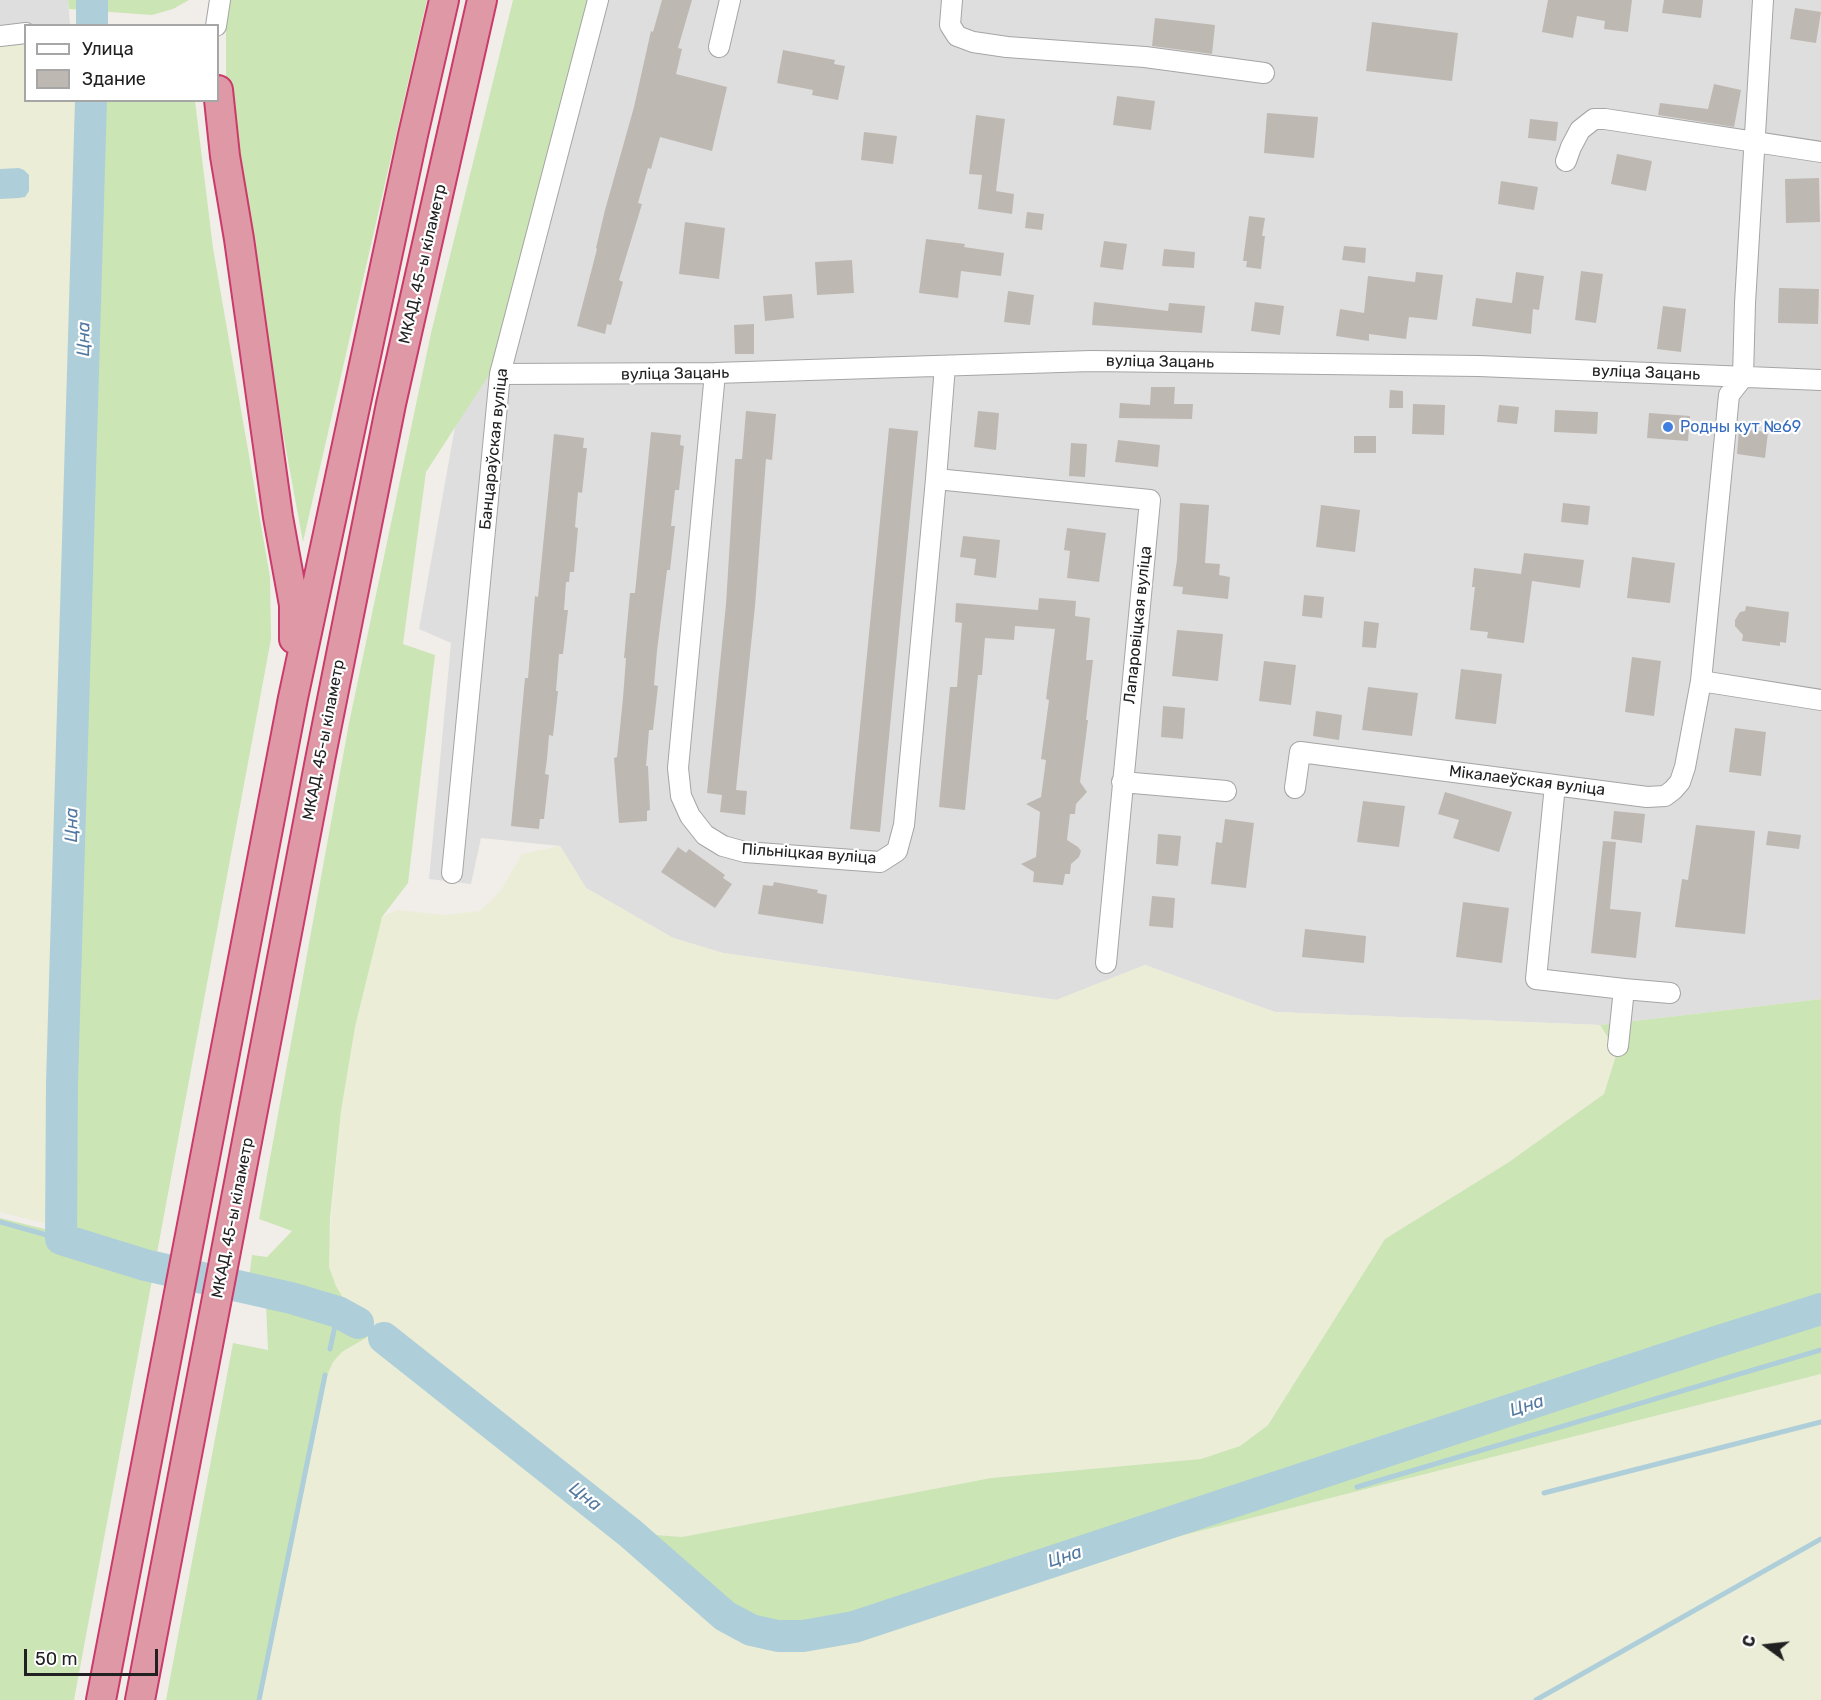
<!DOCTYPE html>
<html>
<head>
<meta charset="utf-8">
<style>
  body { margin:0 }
  #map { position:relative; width:1821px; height:1700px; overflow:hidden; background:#f1eee9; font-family:Rubik,sans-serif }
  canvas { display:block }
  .legend { position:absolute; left:24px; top:24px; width:195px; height:78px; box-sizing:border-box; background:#fff; border:2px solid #a6a6a6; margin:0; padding:8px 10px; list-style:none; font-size:18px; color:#212121 }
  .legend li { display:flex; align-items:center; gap:12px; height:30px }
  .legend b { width:30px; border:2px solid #a6a6a6 }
  .north { position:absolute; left:1737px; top:1616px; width:60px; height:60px; -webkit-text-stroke:4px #fff; paint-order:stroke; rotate:285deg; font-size:16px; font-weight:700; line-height:24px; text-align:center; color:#212121 }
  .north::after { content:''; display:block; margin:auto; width:21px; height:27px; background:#212121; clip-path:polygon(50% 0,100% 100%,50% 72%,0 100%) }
  .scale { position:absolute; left:24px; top:1649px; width:134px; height:27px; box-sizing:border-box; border:3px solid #212121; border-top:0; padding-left:8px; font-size:18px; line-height:21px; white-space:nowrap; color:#212121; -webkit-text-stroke:4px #fff; paint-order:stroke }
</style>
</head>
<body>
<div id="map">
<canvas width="1821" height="1700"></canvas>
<ul class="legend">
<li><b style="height:8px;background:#fff"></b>Улица</li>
<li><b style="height:16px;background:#beb8b2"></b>Здание</li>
</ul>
<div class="north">С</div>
<div class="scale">50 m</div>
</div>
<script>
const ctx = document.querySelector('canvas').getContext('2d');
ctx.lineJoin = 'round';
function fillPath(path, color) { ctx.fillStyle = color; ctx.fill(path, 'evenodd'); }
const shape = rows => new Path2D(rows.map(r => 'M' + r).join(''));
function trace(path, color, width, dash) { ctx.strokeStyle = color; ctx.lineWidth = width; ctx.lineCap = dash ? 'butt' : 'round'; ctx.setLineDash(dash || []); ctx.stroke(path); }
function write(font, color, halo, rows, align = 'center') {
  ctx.font = font + ' Rubik,sans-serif'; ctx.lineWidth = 4.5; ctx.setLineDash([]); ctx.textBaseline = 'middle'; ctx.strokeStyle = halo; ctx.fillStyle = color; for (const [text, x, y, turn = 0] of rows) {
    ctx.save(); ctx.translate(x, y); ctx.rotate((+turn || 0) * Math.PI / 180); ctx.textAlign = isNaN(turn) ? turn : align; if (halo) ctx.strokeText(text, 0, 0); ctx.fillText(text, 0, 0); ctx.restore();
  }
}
fillPath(shape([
  [0,0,68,0,70,25,26,26,0,36],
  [558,0,1821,0,1821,999,1600,1025,1275,1012,1145,965,1057,1000,723,953,673,938,586,888,560,846,481,838,471,884,429,879,451,643,419,629,483,269]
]), '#dfdede');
fillPath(shape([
  [25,42,26,100,81,101,59,1227,0,1212,0,44],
  [560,846,586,888,673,938,723,953,1056,1000,1145,965,1275,1012,1600,1025,1617,1052,1604,1094,1509,1162,1385,1239,1268,1425,1240,1446,1201,1459,991,1478,682,1537,630,1533,601,1511,725,1615,750,1630,777,1636,803,1636,854,1627,1120,1551,1821,1374,1821,1700,261,1700,327,1376,333,1362,342,1352,376,1332,345,1301,336,1286,329,1267,329,1244,341,1111,355,1027,382,917,397,910,445,915,480,911,500,892,522,854]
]), '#ebedd7');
fillPath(shape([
  [68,0,189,0,173,9,152,15,69,9],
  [230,0,427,0,303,542,247,238,226,84,226,22],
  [513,0,589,0,489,375,426,472,403,644,435,655,408,883,382,917,355,1027,341,1111,330,1219,329,1267,336,1286,345,1301,376,1332,342,1352,333,1362,327,1376,261,1700,166,1700,233,1343,268,1350,266,1304,248,1286,252,1255,267,1257,292,1231,259,1219,349,723,431,333],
  [99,101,195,101,213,248,270,577,271,639,74,1700,0,1700,0,1218,77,1237,77,1082],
  [1821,999,1821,1374,1089,1559,854,1627,803,1636,778,1636,751,1630,725,1616,630,1533,682,1537,991,1478,1201,1459,1240,1446,1268,1425,1385,1239,1509,1162,1604,1094,1617,1052,1600,1025]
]), '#cce5b5');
fillPath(shape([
  [19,168,24,170,29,175,29,191,25,197,19,198,0,199,0,169]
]), '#aecfd9');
trace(shape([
  [0,1222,61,1239],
  [330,1349,338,1312],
  [1357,1487,1821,1350],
  [1544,1493,1821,1422],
  [259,1700,325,1375],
  [1536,1700,1821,1539]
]), '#aecfd9', 5);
trace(shape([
  [92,26,92,0],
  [91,100,62,1083,61,1239,145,1265,291,1298,338,1312,358,1323],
  [384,1338,630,1533,725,1616,751,1630,778,1636,803,1636,854,1627,1716,1342,1821,1309]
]), '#aecfd9', 32);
fillPath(shape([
  [662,0,692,0,678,48,682,49,676,74,727,87,712,151,660,137,651,169,648,168,638,203,642,204,619,280,623,282,611,325,607,324,605,334,577,326,597,249,596,248,605,210,634,107,651,31,653,32],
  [1548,0,1632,0,1628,32,1604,29,1605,21,1577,16,1573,38,1542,32],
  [1664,0,1703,0,1701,18,1662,13],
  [1795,8,1821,12,1816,43,1790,39],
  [1155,18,1215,25,1212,54,1152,46],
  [1372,22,1458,33,1452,81,1366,71],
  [783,50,835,60,834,64,845,66,838,100,812,95,813,90,777,83],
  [1714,84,1741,90,1734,127,1658,115,1660,103,1708,109],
  [1117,96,1155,101,1151,130,1113,125],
  [1267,113,1318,117,1314,158,1264,153],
  [976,115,1005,119,996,191,1014,194,1012,214,978,209,982,175,969,174],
  [1530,119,1558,122,1556,141,1528,138],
  [864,132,897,136,893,164,861,160],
  [1617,154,1652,161,1646,191,1611,184],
  [1819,178,1820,222,1786,223,1785,179],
  [1501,181,1538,187,1534,210,1498,204],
  [1027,212,1044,214,1042,230,1025,228],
  [1249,216,1265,218,1262,236,1265,236,1261,269,1246,267,1247,261,1243,261],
  [685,222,725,228,719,279,679,274],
  [926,239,965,244,964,247,1004,253,1001,276,961,271,958,298,919,293],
  [1104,241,1127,244,1123,270,1100,267],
  [1344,246,1366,248,1365,263,1342,260],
  [1164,249,1195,252,1194,268,1162,266],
  [852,260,854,293,817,295,815,262],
  [1581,271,1603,274,1596,323,1575,320],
  [1416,272,1443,275,1437,320,1409,317,1406,339,1369,334,1369,341,1336,336,1340,309,1364,313,1368,276,1415,282],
  [1516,272,1544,276,1539,310,1533,309,1531,334,1472,326,1476,298,1512,303],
  [1779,288,1819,289,1818,324,1778,323],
  [1008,291,1034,295,1030,325,1004,322],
  [792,294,794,318,765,321,763,296],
  [1094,302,1168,311,1169,303,1205,306,1202,333,1092,325],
  [1255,302,1284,306,1280,335,1251,331],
  [1663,306,1686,309,1681,352,1657,349],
  [754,324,754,354,735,354,734,325],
  [1151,387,1175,387,1174,404,1193,404,1192,419,1119,418,1120,403,1150,405],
  [1390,390,1403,391,1403,408,1389,408],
  [1413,404,1445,405,1444,435,1412,434],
  [1499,405,1519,407,1517,424,1497,422],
  [1555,410,1598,412,1597,434,1554,432],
  [746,411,776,414,772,460,766,459,755,606,736,790,747,791,745,815,720,812,722,795,707,793,726,604,735,459,742,459],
  [978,411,999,413,996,450,974,447],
  [1649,413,1690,416,1688,441,1647,438],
  [889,428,918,431,880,832,850,829],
  [1739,429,1768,432,1765,458,1737,454],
  [651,432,681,435,680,445,684,446,679,490,675,490,671,526,675,526,670,570,667,570,657,651,654,685,658,686,653,730,649,730,646,766,648,766,650,810,647,811,647,821,619,823,614,758,617,757,623,698,626,658,624,658,630,593,635,593],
  [554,434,584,438,583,448,587,448,582,493,578,492,575,527,578,528,574,572,570,572,569,582,566,582,564,610,568,610,563,654,559,654,556,691,558,691,553,736,549,735,547,759,545,774,549,775,544,819,540,819,539,829,511,826,525,678,528,678,535,596,538,597],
  [1354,436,1376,436,1376,453,1354,453],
  [1118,440,1160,445,1158,467,1115,462],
  [1071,443,1087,444,1085,477,1069,476],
  [1180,503,1209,505,1205,563,1220,564,1219,575,1230,577,1228,599,1182,594,1183,587,1173,586,1177,560],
  [1563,503,1590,506,1588,525,1561,522],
  [1321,505,1360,510,1355,552,1316,547],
  [1067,528,1106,533,1099,582,1067,578,1070,551,1064,550],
  [963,536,1000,540,996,578,974,575,976,559,960,557],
  [1524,553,1584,560,1580,588,1532,581,1524,643,1487,638,1488,632,1470,630,1475,587,1472,587,1474,568,1521,574],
  [1632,557,1675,563,1670,603,1627,598],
  [1304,595,1324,597,1322,618,1302,616],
  [1039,598,1076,601,1075,616,1090,618,1086,660,1093,660,1086,720,1088,720,1080,782,1087,792,1076,804,1075,814,1070,814,1067,840,1078,847,1081,851,1079,857,1071,864,1070,874,1065,874,1063,885,1033,882,1034,872,1021,864,1036,857,1040,812,1026,804,1041,797,1046,760,1041,759,1049,700,1046,699,1055,629,1015,626,1014,640,985,638,982,675,978,675,965,810,939,807,950,687,957,687,962,623,955,622,956,603,1038,610],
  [1746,606,1789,612,1786,643,1780,642,1780,646,1742,641,1743,635,1735,626,1735,620,1740,612,1745,611],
  [1364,621,1379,623,1376,648,1362,647],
  [1177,630,1223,634,1218,681,1172,676],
  [1632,657,1661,661,1654,716,1625,712],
  [1264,661,1296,665,1291,705,1259,701],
  [1461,669,1502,674,1496,724,1455,719],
  [1368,687,1418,693,1412,736,1362,730],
  [1163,706,1185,708,1183,739,1161,737],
  [1316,711,1342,715,1339,740,1313,736],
  [1735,728,1766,732,1761,776,1729,772],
  [1445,792,1512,812,1499,852,1453,838,1459,820,1438,814],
  [1363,801,1405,806,1399,847,1357,842],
  [1614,811,1645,814,1642,843,1611,839],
  [1225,819,1254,823,1246,888,1211,884,1216,842,1222,843],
  [1696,825,1755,831,1745,934,1675,927,1682,879,1688,880],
  [1768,831,1801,835,1799,849,1766,845],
  [1158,834,1181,836,1178,866,1156,864],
  [1603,841,1616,842,1610,909,1641,912,1636,958,1591,953],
  [678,847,686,853,689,849,725,875,723,878,732,884,715,908,661,872],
  [774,882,818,890,817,893,827,895,823,924,758,914,763,885,773,886],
  [1152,896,1175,898,1173,928,1149,926],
  [1463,902,1509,908,1502,963,1456,957],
  [1305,929,1366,936,1364,963,1302,957]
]), '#beb8b2');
const minor = shape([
  [952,0,950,25,957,36,973,42,1007,47,1145,57,1264,73],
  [216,26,220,0],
  [0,36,26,33],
  [719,47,730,0],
  [1566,161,1571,147,1580,130,1594,119,1605,119,1821,152],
  [715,373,678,768,681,796,690,816,705,835,723,846,745,852,880,862,897,851,904,825,936,479,945,366],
  [500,374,715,373,1091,361,1479,366,1821,380],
  [1743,377,1745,303,1763,0],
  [936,479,1150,500,1106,963],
  [1701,681,1821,700],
  [1122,782,1226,791],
  [1555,785,1536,979,1624,989,1618,1046],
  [1295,788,1300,752,1647,797,1665,796,1673,790,1680,782,1685,767,1701,681,1729,395,1743,377],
  [452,873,500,374,598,0],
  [1624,989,1670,993]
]);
const highway = shape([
  [218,90,225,156,239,239,278,517,294,605,294,639],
  [101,1700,293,698,413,135,444,0],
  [140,1700,320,760,391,404,482,0]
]);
trace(minor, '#a5a5a5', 22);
trace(highway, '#ca3a6a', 32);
trace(minor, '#fff', 20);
trace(highway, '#df99a6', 28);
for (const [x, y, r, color] of [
  [1668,427,6,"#3f7fe0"]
]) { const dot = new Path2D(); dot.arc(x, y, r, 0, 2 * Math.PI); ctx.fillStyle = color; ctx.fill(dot); trace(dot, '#fff', 2); }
write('16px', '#212121', '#fff', [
  ["МКАД, 45-ы кіламетр",423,264,-77],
  ["вуліца Зацань",1160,362,1],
  ["вуліца Зацань",1646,373,2],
  ["вуліца Зацань",675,374,-1],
  ["Банцараўская вуліца",494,449,-84],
  ["Лапаровіцкая вуліца",1138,625,-84],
  ["МКАД, 45-ы кіламетр",324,740,-79],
  ["Мікалаеўская вуліца",1527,781,7],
  ["Пільніцкая вуліца",809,854,4],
  ["МКАД, 45-ы кіламетр",233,1218,-79]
]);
write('16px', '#366cbe', '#fff', [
  ["Родны кут №69",1680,427]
], 'left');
write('italic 18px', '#5379a1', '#fff', [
  ["Цна",84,339,-89],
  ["Цна",72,825,-89],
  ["Цна",1527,1406,-18],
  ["Цна",585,1497,38],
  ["Цна",1065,1557,-18]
]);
</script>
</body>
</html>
